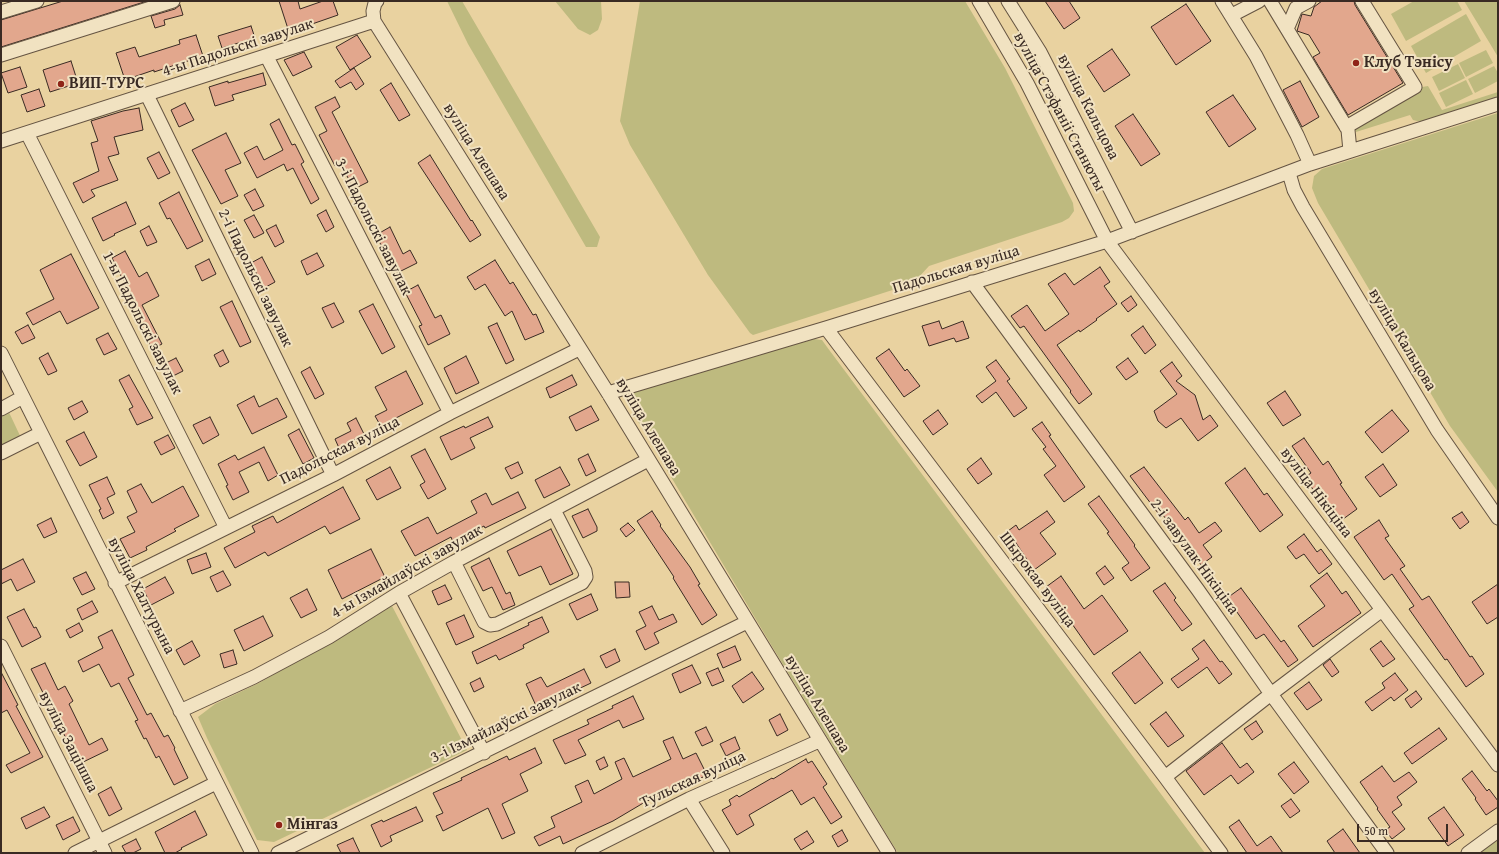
<!DOCTYPE html>
<html>
<head>
<meta charset="utf-8">
<style>
  body { margin:0 }
  #map { position:relative; width:1499px; height:854px; overflow:hidden; background:#e9d2a0; font-family:"Gentium Book Plus",serif }
  canvas { display:block }
  .frame { position:absolute; inset:0; border:2px solid #392a23; pointer-events:none }
  .scale { position:absolute; left:1357px; top:824px; width:91px; height:18px; box-sizing:border-box; border:2px solid #392a23; border-top:0; padding-left:5px; font-size:12px; line-height:14px; white-space:nowrap; color:#392a23; -webkit-text-stroke:3px #f1e2c1; paint-order:stroke }
</style>
</head>
<body>
<div id="map">
<canvas width="1499" height="854"></canvas>
<div class="frame"></div>
<div class="scale">50 m</div>
</div>
<script>
const ctx = document.querySelector('canvas').getContext('2d');
ctx.lineJoin = 'round';
function fillPath(path, color) { ctx.fillStyle = color; ctx.fill(path, 'evenodd'); }
const shape = rows => new Path2D(rows.map(r => 'M' + r).join(''));
function trace(path, color, width, dash) { ctx.strokeStyle = color; ctx.lineWidth = width; ctx.lineCap = dash ? 'butt' : 'round'; ctx.setLineDash(dash || []); ctx.stroke(path); }
function write(font, color, halo, rows, align = 'center') {
  ctx.font = font + ' "Gentium Book Plus",serif'; ctx.lineWidth = 4; ctx.setLineDash([]); ctx.textBaseline = 'middle'; ctx.strokeStyle = halo; ctx.fillStyle = color; for (const [text, x, y, turn = 0] of rows) {
    ctx.save(); ctx.translate(x, y); ctx.rotate((+turn || 0) * Math.PI / 180); ctx.textAlign = isNaN(turn) ? turn : align; if (halo) ctx.strokeText(text, 0, 0); ctx.fillText(text, 0, 0); ctx.restore();
  }
}
fillPath(shape([
  [447,1,462,1,600,237,597,247,586,247,468,44],
  [555,1,601,1,602,19,598,30,590,35,578,29],
  [640,1,965,1,1005,68,1073,203,1074,211,1069,218,1062,222,929,266,918,278,908,285,753,335,750,333,708,275,630,145,620,121],
  [1414,1,1457,1,1462,10,1406,41,1391,14],
  [1464,1,1498,1,1498,57,1489,42],
  [1466,14,1481,41,1426,73,1411,46],
  [1486,50,1493,63,1466,77,1459,63],
  [1458,64,1465,78,1439,91,1432,77],
  [1494,66,1498,73,1498,81,1475,93,1468,79],
  [1466,80,1473,94,1446,107,1439,93],
  [1428,86,1442,110,1498,92,1498,98,1425,121,1417,121,1413,120,1410,115,1356,132,1353,126,1422,87],
  [1498,113,1498,492,1450,426,1318,203,1312,188,1314,176,1322,169],
  [814,339,822,340,827,347,1205,853,898,853,773,648,627,403,626,397,629,393],
  [6,406,23,442,1,453,1,409],
  [392,606,467,750,274,842,257,840,207,738,198,717,215,704,259,683],
  [1498,835,1498,853,1474,853]
]), '#beba7f');
const building = shape([
  [63,1,144,1,144,2,1,47,1,20,63,1],
  [279,1,298,1,300,9,323,1,333,1,338,15,289,32,279,1],
  [1045,1,1069,1,1080,18,1064,29,1045,1],
  [1322,1,1354,1,1355,5,1403,83,1348,115,1313,57,1320,53,1309,35,1297,31,1302,14,1311,16,1314,7,1322,1],
  [1186,4,1211,41,1176,65,1151,27,1186,4],
  [180,5,183,15,164,20,165,25,155,28,151,16,175,9,180,5],
  [251,26,255,38,222,48,218,36,251,26],
  [196,35,203,56,154,72,154,70,125,80,116,53,135,47,139,57,180,44,179,40,196,35],
  [357,35,371,57,350,70,336,47,357,35],
  [1112,49,1130,75,1104,92,1087,66,1112,49],
  [304,52,312,67,293,76,284,60,304,52],
  [71,61,78,83,50,92,43,70,71,61],
  [20,67,27,87,8,93,1,73,20,67],
  [354,68,364,84,356,90,351,82,340,88,335,81,354,68],
  [263,73,266,85,232,95,234,100,215,106,209,87,228,81,228,83,263,73],
  [1300,81,1319,117,1302,127,1283,90,1300,81],
  [391,83,410,115,399,121,380,90,391,83],
  [39,89,45,106,27,112,21,95,39,89],
  [1233,95,1256,129,1229,147,1206,112,1233,95],
  [335,97,340,107,332,112,368,182,354,189,340,163,335,166,319,135,327,131,315,107,335,97],
  [185,103,194,120,179,127,171,110,185,103],
  [139,108,143,130,114,137,119,154,108,157,118,180,91,190,95,196,83,203,73,183,99,171,91,143,98,141,91,121,123,111,139,108],
  [1133,114,1160,154,1141,166,1115,126,1133,114],
  [279,119,292,145,295,144,304,162,301,164,319,199,311,204,293,168,287,171,284,164,257,178,244,153,257,146,264,160,283,150,270,124,279,119],
  [226,133,241,163,225,170,238,196,221,204,192,150,226,133],
  [159,152,170,173,158,179,147,158,159,152],
  [430,155,471,221,472,220,481,235,470,242,418,163,430,155],
  [255,189,264,206,253,211,244,195,255,189],
  [179,192,203,241,187,249,170,218,167,219,159,203,179,192],
  [126,202,136,224,114,234,115,235,103,241,92,218,126,202],
  [326,210,334,227,326,232,317,215,326,210],
  [254,215,264,233,254,238,244,220,254,215],
  [276,225,284,242,275,247,266,230,276,225],
  [149,226,157,242,147,246,140,231,149,226],
  [390,227,403,254,410,250,417,263,393,275,387,262,389,261,376,235,390,227],
  [125,251,139,277,147,272,159,296,142,305,162,344,152,349,121,286,125,284,112,258,125,251],
  [317,253,324,266,307,275,301,261,317,253],
  [71,254,99,308,67,324,60,311,33,325,26,313,54,299,40,270,71,254],
  [262,257,275,282,264,288,251,263,262,257],
  [209,259,216,274,202,281,195,266,209,259],
  [495,260,510,284,513,282,533,315,536,314,544,332,525,340,512,311,505,316,485,284,475,290,467,277,495,260],
  [1100,267,1110,282,1104,286,1117,304,1096,319,1097,320,1080,332,1079,330,1057,345,1092,394,1079,404,1070,392,1071,391,1024,326,1020,328,1011,316,1027,305,1045,331,1069,314,1048,284,1065,273,1074,285,1100,267],
  [418,285,435,318,441,315,450,334,428,345,419,326,422,325,405,292,418,285],
  [1131,296,1137,305,1128,312,1121,303,1131,296],
  [232,301,251,342,240,347,220,307,232,301],
  [334,303,344,322,332,328,322,308,334,303],
  [373,304,395,347,382,354,359,311,373,304],
  [939,321,942,329,963,321,969,338,956,342,954,338,929,346,922,326,939,321],
  [497,323,514,360,506,364,488,327,497,323],
  [28,325,35,338,22,344,15,332,28,325],
  [1143,326,1156,345,1145,354,1131,335,1143,326],
  [108,333,117,349,104,355,96,339,108,333],
  [889,349,905,371,907,369,920,386,904,397,876,358,889,349],
  [223,350,229,362,220,367,214,355,223,350],
  [48,353,57,371,48,375,39,358,48,353],
  [466,356,479,383,456,394,444,368,466,356],
  [176,358,183,371,169,378,162,365,176,358],
  [1128,358,1138,372,1126,380,1116,367,1128,358],
  [996,360,1010,379,1007,381,1027,408,1014,417,996,392,982,403,976,396,996,381,986,367,996,360],
  [1172,362,1182,376,1176,381,1195,395,1203,420,1210,415,1218,426,1198,441,1181,418,1166,428,1158,421,1154,411,1177,394,1160,371,1172,362],
  [310,367,324,394,315,399,301,372,310,367],
  [406,371,423,404,396,418,398,422,383,430,375,416,387,410,375,387,406,371],
  [129,375,153,418,137,425,129,409,133,407,119,380,129,375],
  [572,375,577,385,550,398,546,388,572,375],
  [1285,391,1301,415,1283,426,1267,403,1285,391],
  [254,396,259,407,277,398,287,417,252,434,237,405,254,396],
  [82,401,88,412,74,420,68,408,82,401],
  [591,406,599,420,576,431,569,417,591,406],
  [938,410,948,424,933,435,923,421,938,410],
  [1392,410,1409,431,1382,453,1365,432,1392,410],
  [210,417,219,435,203,444,193,425,210,417],
  [488,417,493,427,470,438,475,448,451,460,440,437,464,426,465,428,488,417],
  [356,418,367,440,358,444,356,439,339,448,335,439,351,431,347,423,356,418],
  [1042,422,1051,435,1049,436,1085,487,1064,502,1044,475,1056,466,1043,449,1046,447,1032,429,1042,422],
  [299,429,314,458,303,464,288,435,299,429],
  [84,432,97,457,80,466,66,441,84,432],
  [168,435,175,448,161,455,154,442,168,435],
  [1304,438,1323,465,1328,461,1342,483,1340,484,1357,509,1339,522,1322,497,1319,499,1305,477,1311,473,1292,446,1304,438],
  [264,447,278,475,268,481,259,462,239,472,249,492,233,500,226,486,228,485,218,464,235,455,238,460,264,447],
  [425,449,446,489,428,499,420,485,425,482,411,456,425,449],
  [588,454,596,471,586,476,578,459,588,454],
  [981,458,992,474,978,484,967,469,981,458],
  [518,462,523,473,511,479,505,468,518,462],
  [1383,464,1397,485,1380,497,1365,477,1383,464],
  [390,467,401,488,377,500,366,480,390,467],
  [560,467,570,485,544,498,535,480,560,467],
  [1144,467,1185,520,1188,517,1199,533,1215,522,1222,531,1203,545,1212,557,1201,565,1181,537,1180,538,1163,515,1161,517,1130,476,1144,467],
  [1245,468,1264,495,1267,493,1283,515,1260,532,1225,483,1245,468],
  [107,477,115,494,107,498,114,513,103,519,99,510,101,509,89,485,107,477],
  [141,484,152,503,183,486,199,516,174,529,176,531,146,547,147,550,130,558,120,539,135,532,127,517,137,512,127,491,141,484],
  [343,487,360,519,330,534,325,526,268,556,265,552,235,568,224,548,255,532,252,526,273,516,277,523,343,487],
  [518,492,526,508,485,528,484,526,453,542,451,537,415,556,401,531,428,517,437,534,477,513,471,501,486,493,492,505,518,492],
  [1099,496,1135,545,1134,546,1150,568,1131,581,1122,568,1129,563,1107,533,1109,532,1088,504,1099,496],
  [588,509,597,527,597,531,583,538,572,516,588,509],
  [652,511,661,525,660,526,690,567,700,584,698,585,717,615,702,625,673,578,674,577,637,521,652,511],
  [1047,511,1055,522,1040,533,1056,554,1034,570,1008,531,1016,525,1019,530,1047,511],
  [1462,512,1469,522,1460,529,1452,518,1462,512],
  [51,518,57,532,44,538,37,525,51,518],
  [1379,520,1389,536,1385,538,1405,566,1400,569,1422,600,1429,596,1470,657,1472,656,1484,674,1466,687,1447,659,1445,660,1409,609,1414,606,1392,574,1384,580,1354,537,1379,520],
  [628,523,635,530,626,537,620,529,628,523],
  [551,529,573,574,550,585,541,566,519,576,507,551,551,529],
  [1304,534,1317,552,1321,549,1332,564,1319,574,1304,554,1296,559,1287,547,1304,534],
  [371,549,385,577,342,599,328,570,371,549],
  [206,553,211,567,192,574,187,560,206,553],
  [489,558,506,594,510,592,515,605,503,610,492,587,483,591,471,567,489,558],
  [23,559,35,582,17,591,11,579,1,584,1,570,23,559],
  [1105,566,1114,578,1104,585,1096,573,1105,566],
  [223,571,231,585,217,592,210,577,223,571],
  [86,572,95,589,82,595,73,578,86,572],
  [1327,573,1342,594,1346,591,1361,613,1313,647,1298,626,1325,606,1310,586,1327,573],
  [1061,576,1084,609,1102,595,1128,631,1094,655,1046,587,1061,576],
  [165,577,174,593,151,605,143,589,165,577],
  [615,582,629,582,630,597,616,598,615,582],
  [1165,583,1176,598,1174,600,1192,624,1182,631,1153,591,1165,583],
  [1498,584,1498,617,1487,624,1472,602,1498,584],
  [445,585,452,599,438,605,432,591,445,585],
  [1241,588,1281,642,1284,640,1298,660,1288,667,1264,634,1256,639,1227,598,1241,588],
  [307,589,317,610,301,618,290,598,307,589],
  [591,594,598,610,577,620,569,604,591,594],
  [92,601,98,612,82,620,77,609,92,601],
  [652,606,659,620,673,614,677,622,654,633,659,643,645,650,636,631,646,626,639,612,652,606],
  [24,609,34,628,36,627,41,637,22,647,7,617,24,609],
  [464,615,474,637,456,645,446,623,464,615],
  [263,616,273,636,244,651,234,630,263,616],
  [542,617,549,632,523,645,524,648,499,660,496,655,477,664,472,652,529,625,528,623,542,617],
  [79,623,83,631,70,638,66,630,79,623],
  [112,630,134,675,128,678,147,715,151,713,164,737,168,735,175,748,174,749,188,778,174,785,159,756,156,758,146,738,144,739,135,721,138,720,119,683,111,687,99,664,83,672,78,661,103,648,98,637,112,630],
  [1204,640,1220,662,1222,661,1232,674,1219,684,1207,667,1178,688,1171,679,1199,659,1192,649,1204,640],
  [192,641,200,656,184,665,176,650,192,641],
  [1381,641,1395,659,1383,667,1370,649,1381,641],
  [735,646,741,660,723,668,717,654,735,646],
  [615,649,620,661,606,668,600,656,615,649],
  [233,650,237,664,224,668,220,654,233,650],
  [1140,652,1163,683,1135,704,1112,673,1140,652],
  [1330,659,1339,672,1332,677,1323,665,1330,659],
  [45,663,58,690,65,686,73,701,69,704,89,745,102,738,108,750,79,764,31,669,45,663],
  [692,665,701,683,680,693,672,674,692,665],
  [718,668,724,681,712,686,706,673,718,668],
  [584,669,591,683,553,701,554,703,538,710,526,684,541,677,547,687,584,669],
  [1,672,18,705,16,706,43,757,11,773,6,765,30,753,7,710,1,713,1,672],
  [752,672,764,689,743,703,732,686,752,672],
  [1395,673,1408,690,1394,701,1391,697,1372,711,1365,702,1385,688,1382,683,1395,673],
  [480,678,484,687,474,692,470,683,480,678],
  [1309,682,1322,700,1307,710,1294,693,1309,682],
  [1416,691,1422,699,1411,708,1405,699,1416,691],
  [633,696,644,719,623,728,619,720,578,740,586,755,565,764,553,740,589,724,587,720,613,708,612,706,633,696],
  [1166,712,1184,736,1168,747,1150,724,1166,712],
  [780,714,788,730,777,736,769,720,780,714],
  [1256,721,1263,732,1252,740,1244,729,1256,721],
  [706,727,713,741,702,746,695,732,706,727],
  [1439,728,1447,739,1412,764,1404,753,1439,728],
  [673,737,683,759,696,753,707,775,691,783,690,781,645,802,613,821,563,844,560,836,539,846,534,837,555,827,551,817,582,802,575,786,588,780,594,794,622,779,615,762,624,758,633,777,671,759,663,741,673,737],
  [735,737,740,749,726,756,720,744,735,737],
  [1222,743,1240,768,1247,763,1254,772,1238,784,1231,775,1204,795,1186,771,1222,743],
  [535,748,542,763,520,774,528,791,502,804,515,833,502,839,488,808,443,831,436,816,443,813,433,793,462,780,461,778,507,756,509,760,535,748],
  [604,757,608,766,600,770,596,761,604,757],
  [806,759,808,763,812,761,827,784,823,787,842,817,831,824,814,797,801,805,792,790,749,815,754,825,737,835,722,810,731,805,729,800,737,795,739,797,772,778,773,779,806,759],
  [1294,762,1309,782,1294,794,1278,774,1294,762],
  [1382,766,1394,782,1409,772,1417,782,1397,797,1402,805,1392,812,1405,829,1392,839,1385,830,1390,827,1377,809,1378,808,1360,782,1382,766],
  [1472,771,1487,791,1489,789,1498,801,1498,807,1486,815,1475,799,1476,798,1462,779,1472,771],
  [111,787,122,809,109,816,98,794,111,787],
  [1291,799,1300,811,1290,818,1281,806,1291,799],
  [44,807,50,817,26,829,21,818,44,807],
  [416,807,423,821,390,836,392,841,381,847,371,825,382,820,383,822,416,807],
  [1444,807,1464,835,1448,846,1428,818,1444,807],
  [195,811,207,835,181,848,182,849,175,853,165,853,155,832,195,811],
  [73,817,80,831,63,840,56,825,73,817],
  [1239,820,1257,846,1271,836,1283,853,1247,853,1229,827,1239,820],
  [1343,829,1360,853,1335,853,1327,841,1343,829],
  [842,830,848,841,838,847,832,836,842,830],
  [807,831,814,842,801,850,794,839,807,831],
  [353,838,360,853,341,853,337,845,353,838],
  [136,839,141,849,133,853,126,853,122,846,136,839]
]);
fillPath(building, '#e2a78d');
trace(building, '#392a23', 1);
const minor = shape([
  [377,1,375,3,373,11,374,21,608,393,889,853],
  [979,1,1027,83,1107,241,1498,765],
  [1008,1,1040,52,1132,232],
  [1222,1,1256,56,1297,135,1310,164],
  [1270,1,1348,130,1350,151],
  [1,12,37,1],
  [1232,15,1259,1],
  [1287,29,1296,8,1309,1],
  [1,55,173,1],
  [267,57,450,413],
  [147,95,333,475],
  [1346,127,1415,87,1362,1],
  [27,133,226,528],
  [1,141,374,21],
  [1289,173,1294,190,1303,207,1437,430,1498,518],
  [972,282,1198,590,1271,694,1387,853],
  [826,328,1165,777,1221,853],
  [1,353,252,853],
  [608,393,826,328,1107,241,1310,164,1498,104],
  [1,409,23,397],
  [1,453,41,433],
  [454,562,484,622,490,625,497,624,582,583,586,577,585,571,554,510],
  [115,583,333,475,450,413,579,349],
  [399,593,484,753],
  [1,646,105,853],
  [180,711,254,677,329,637,399,593,454,562,648,460],
  [1165,777,1271,694,1382,610],
  [689,799,723,853],
  [75,853,216,783],
  [278,853,747,622],
  [582,853,689,799,819,741],
  [1468,853,1498,831]
]);
trace(minor, '#655442', 15);
trace(minor, '#f1e2c1', 13);
for (const [x, y, r, color] of [
  [1356,63,4,"#8f2418"],
  [61,84,4,"#8f2418"],
  [279,825,4,"#8f2418"]
]) { const dot = new Path2D(); dot.arc(x, y, r, 0, 2 * Math.PI); ctx.fillStyle = color; ctx.fill(dot); trace(dot, '#f1e2c1', 1.5); }
write('16px', '#392a23', '#f1e2c1', [
  ["4-ы Падольскі завулак",238,48,-18],
  ["вуліца Кальцова",1088,107,63],
  ["вуліца Стэфаніі Станюты",1059,112,62],
  ["вуліца Алешава",476,152,58],
  ["3-і Падольскі завулак",373,227,63],
  ["Падольская вуліца",956,270,-17],
  ["2-і Падольскі завулак",255,278,64],
  ["1-ы Падольскі завулак",142,323,63],
  ["вуліца Кальцова",1402,340,59],
  ["вуліца Алешава",648,427,59],
  ["Падольская вуліца",340,451,-27],
  ["вуліца Нікіціна",1316,493,53],
  ["2-і завулак Нікіціна",1194,557,54],
  ["4-ы Ізмайлаўскі завулак",407,572,-30],
  ["Шырокая вуліца",1037,580,53],
  ["вуліца Халтурына",141,596,63],
  ["вуліца Алешава",817,704,59],
  ["3-і Ізмайлаўскі завулак",506,723,-26],
  ["вуліца Зацішша",68,742,63],
  ["Тульская вуліца",693,780,-25]
]);
write('bold 16px', '#392a23', '#f1e2c1', [
  ["Клуб Тэнісу",1364,63],
  ["ВИП-ТУРС",69,84],
  ["Мінгаз",287,825]
], 'left');
</script>
</body>
</html>
